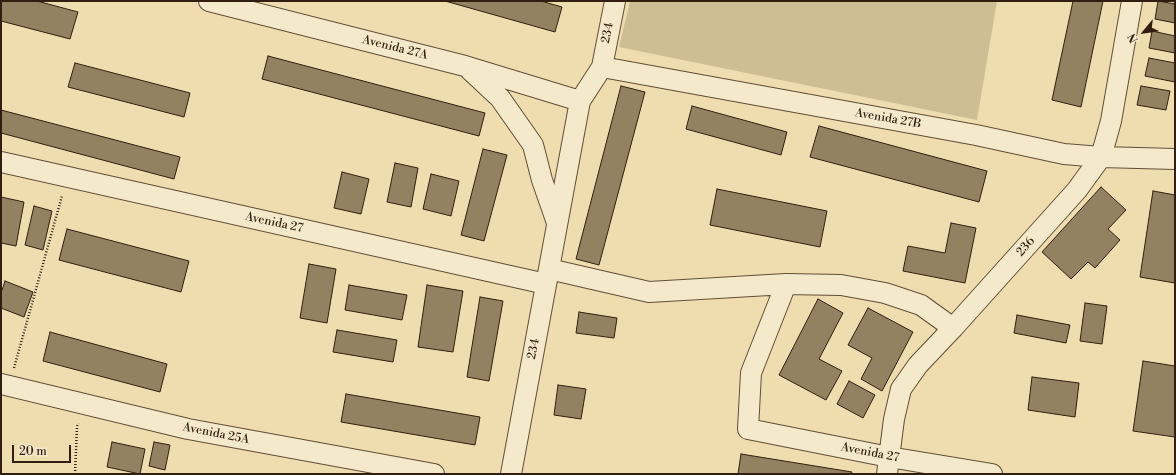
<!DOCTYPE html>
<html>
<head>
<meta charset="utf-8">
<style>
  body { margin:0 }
  #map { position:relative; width:1176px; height:475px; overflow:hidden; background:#efddb0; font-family:"Libre Bodoni",serif }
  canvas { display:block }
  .frame { position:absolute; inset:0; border:2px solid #321e0e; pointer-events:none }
  .north { position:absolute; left:1124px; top:12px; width:40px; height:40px; -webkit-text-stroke:3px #f5e9cc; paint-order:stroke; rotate:241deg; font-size:11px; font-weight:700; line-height:16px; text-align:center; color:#321e0e }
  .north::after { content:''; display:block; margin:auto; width:14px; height:18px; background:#321e0e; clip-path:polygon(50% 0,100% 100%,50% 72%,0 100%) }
  .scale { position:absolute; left:12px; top:445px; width:59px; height:18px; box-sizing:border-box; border:2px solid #321e0e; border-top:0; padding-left:5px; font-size:12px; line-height:14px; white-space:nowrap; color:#321e0e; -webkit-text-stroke:3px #f5e9cc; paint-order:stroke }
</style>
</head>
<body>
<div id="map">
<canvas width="1176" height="475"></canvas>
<div class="frame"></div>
<div class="north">N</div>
<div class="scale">20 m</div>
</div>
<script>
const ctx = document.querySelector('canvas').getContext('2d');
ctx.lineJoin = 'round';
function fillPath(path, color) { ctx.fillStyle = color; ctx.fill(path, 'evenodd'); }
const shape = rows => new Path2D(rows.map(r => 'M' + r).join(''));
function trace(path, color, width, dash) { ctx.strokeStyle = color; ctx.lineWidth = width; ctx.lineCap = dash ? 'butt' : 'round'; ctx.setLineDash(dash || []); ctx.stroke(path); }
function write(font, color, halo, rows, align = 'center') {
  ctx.font = font + ' "Libre Bodoni",serif'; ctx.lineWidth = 4; ctx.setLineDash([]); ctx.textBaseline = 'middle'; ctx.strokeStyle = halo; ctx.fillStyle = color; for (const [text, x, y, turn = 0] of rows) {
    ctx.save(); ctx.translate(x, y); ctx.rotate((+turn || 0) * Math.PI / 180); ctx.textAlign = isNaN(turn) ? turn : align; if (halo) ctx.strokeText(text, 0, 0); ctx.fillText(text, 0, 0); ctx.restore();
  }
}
fillPath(shape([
  [630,1,997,1,977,120,619,47]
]), '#cfbd94');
const building = shape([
  [1,1,37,1,78,12,70,39,1,21,1,1],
  [445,1,541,1,562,7,555,32,445,1],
  [1073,1,1103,1,1081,107,1052,100,1073,1],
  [1158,1,1175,4,1175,23,1155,19,1158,1],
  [1152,31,1175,36,1175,53,1149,48,1152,31],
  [268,56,485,113,479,136,262,79,268,56],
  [1149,58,1175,63,1175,82,1145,76,1149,58],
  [75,63,190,93,184,117,68,87,75,63],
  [621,86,645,92,599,265,576,259,621,86],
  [1141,86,1170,91,1166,110,1137,105,1141,86],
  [692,106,787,132,781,155,686,129,692,106],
  [1,110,180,157,174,179,1,133,1,110],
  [819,126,987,171,979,202,810,157,819,126],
  [483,149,507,155,484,241,461,235,483,149],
  [395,163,418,168,411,207,387,202,395,163],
  [342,172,369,179,361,214,334,208,342,172],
  [431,174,459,181,451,216,423,209,431,174],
  [1101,187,1126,210,1108,229,1120,240,1095,268,1088,262,1071,279,1042,252,1101,187],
  [717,189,827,211,820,247,710,225,717,189],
  [1153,191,1175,195,1175,283,1140,277,1153,191],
  [1,197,24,202,16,246,1,243,1,197],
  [34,206,52,211,43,250,25,245,34,206],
  [951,223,976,228,965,283,903,271,908,246,945,253,951,223],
  [67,229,189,261,181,292,59,260,67,229],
  [309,264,336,269,327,323,300,318,309,264],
  [5,281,33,292,24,317,1,308,1,293,5,281],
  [349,285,407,295,402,320,345,310,349,285],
  [427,285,463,291,453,352,418,347,427,285],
  [480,297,503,301,489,381,467,377,480,297],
  [818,299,843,313,819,359,842,371,826,400,779,375,818,299],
  [1085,303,1107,306,1102,344,1080,341,1085,303],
  [868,308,913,332,882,391,861,379,872,358,848,345,868,308],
  [579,312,617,318,614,338,576,333,579,312],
  [1017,315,1070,325,1066,343,1014,333,1017,315],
  [337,330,397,340,393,362,333,352,337,330],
  [50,332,167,364,160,392,43,361,50,332],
  [1143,361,1175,366,1175,437,1133,431,1143,361],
  [1032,377,1079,383,1075,417,1028,410,1032,377],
  [849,381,875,395,863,418,837,404,849,381],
  [558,385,586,389,581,419,554,415,558,385],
  [346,394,480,417,475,445,341,422,346,394],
  [112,442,145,449,140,474,107,467,112,442],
  [154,442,170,445,165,470,149,466,154,442],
  [741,454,852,472,851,474,738,474,741,454]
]);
fillPath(building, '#948162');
trace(building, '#321e0e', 1);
const minor = shape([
  [209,1,465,66,580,101],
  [602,67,976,135,1064,154,1101,157,1175,159],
  [470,70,500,98,533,145,542,180,557,223],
  [1,162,546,284],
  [549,269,649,292,786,284,841,285,885,293,921,305,953,328],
  [786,284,751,373,748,429,889,457,992,474],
  [1,384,188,429,434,474],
  [511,474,580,101,602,67,615,1],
  [887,474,894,419,901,389,918,365,953,328,1077,190,1101,157,1111,121,1132,1]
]);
trace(minor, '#614e36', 22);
trace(shape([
  [14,368,62,196],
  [75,474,77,427,78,423]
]), '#321e0e', 2.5, [1, 2]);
trace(minor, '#f5e9cc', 20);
write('12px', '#321e0e', '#f5e9cc', [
  ["234",608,33,-79],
  ["Avenida 27A",395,48,14],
  ["Avenida 27B",888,119,10],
  ["Avenida 27",274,223,12],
  ["236",1026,247,-48],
  ["234",534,349,-79],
  ["Avenida 25A",216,434,11],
  ["Avenida 27",870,453,11]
]);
</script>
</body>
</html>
